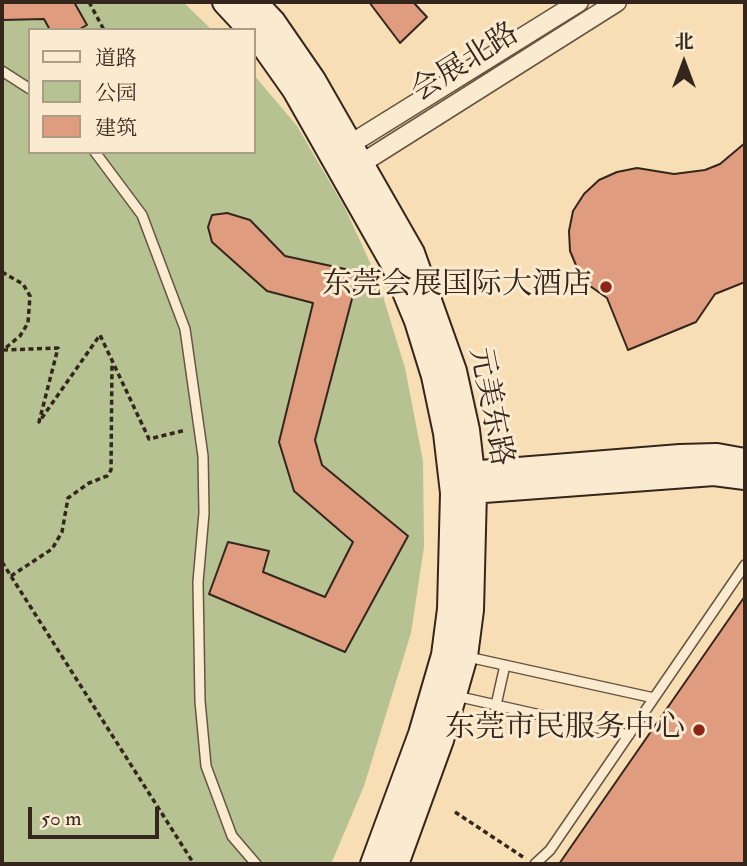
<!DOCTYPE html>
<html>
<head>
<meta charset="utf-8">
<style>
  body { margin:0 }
  #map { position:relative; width:747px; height:866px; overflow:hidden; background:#f7deb5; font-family:"IM FELL Double Pica","Noto Serif SC",serif }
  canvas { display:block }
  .frame { position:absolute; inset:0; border:4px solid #34261c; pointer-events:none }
  .legend { position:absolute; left:28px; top:28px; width:228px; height:126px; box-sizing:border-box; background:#faeacf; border:2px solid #ab9c87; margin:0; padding:9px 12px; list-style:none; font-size:21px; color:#34261c }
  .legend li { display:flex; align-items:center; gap:14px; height:35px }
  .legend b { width:35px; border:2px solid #ab9c87 }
  .north { position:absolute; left:649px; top:28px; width:70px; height:70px; -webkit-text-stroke:5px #faeacf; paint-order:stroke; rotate:0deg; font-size:19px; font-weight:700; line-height:28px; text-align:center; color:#34261c }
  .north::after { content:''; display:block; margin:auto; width:24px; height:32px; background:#34261c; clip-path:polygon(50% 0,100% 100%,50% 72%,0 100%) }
  .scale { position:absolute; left:28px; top:807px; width:131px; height:32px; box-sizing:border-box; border:4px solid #34261c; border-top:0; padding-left:9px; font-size:21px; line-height:24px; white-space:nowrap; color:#34261c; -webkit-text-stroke:5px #faeacf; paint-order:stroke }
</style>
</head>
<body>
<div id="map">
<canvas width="747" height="866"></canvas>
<div class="frame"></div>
<ul class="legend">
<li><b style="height:9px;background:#faeacf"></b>道路</li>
<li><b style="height:19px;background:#b7c292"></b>公园</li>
<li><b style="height:19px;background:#df9c7f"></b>建筑</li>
</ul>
<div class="north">北</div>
<div class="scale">50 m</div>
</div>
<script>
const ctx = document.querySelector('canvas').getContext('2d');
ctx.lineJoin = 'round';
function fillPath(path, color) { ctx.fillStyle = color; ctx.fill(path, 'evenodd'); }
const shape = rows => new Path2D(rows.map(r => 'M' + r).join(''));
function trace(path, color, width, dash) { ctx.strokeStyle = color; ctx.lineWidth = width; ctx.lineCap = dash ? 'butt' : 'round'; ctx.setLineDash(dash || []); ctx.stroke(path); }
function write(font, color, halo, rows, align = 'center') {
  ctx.font = font + ' "IM FELL Double Pica","Noto Serif SC",serif'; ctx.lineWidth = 6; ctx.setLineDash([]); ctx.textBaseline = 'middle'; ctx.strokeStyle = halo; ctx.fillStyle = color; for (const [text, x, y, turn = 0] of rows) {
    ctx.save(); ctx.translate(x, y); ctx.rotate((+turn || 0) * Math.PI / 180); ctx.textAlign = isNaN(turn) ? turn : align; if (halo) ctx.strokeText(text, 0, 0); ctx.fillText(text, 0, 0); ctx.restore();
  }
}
fillPath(shape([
  [2,2,183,2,212,30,30,30,30,152,254,152,254,75,297,126,345,208,378,280,405,368,423,461,424,547,411,633,364,786,331,864,2,864]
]), '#b7c292');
const building = shape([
  [2,2,74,2,87,25,78,30,50,30,44,19,2,20,2,2],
  [369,2,413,2,427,17,400,43,369,2],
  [745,143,745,282,715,294,696,322,628,350,607,298,590,286,578,270,570,251,569,231,573,211,584,194,599,180,617,172,637,168,674,174,705,170,720,164,745,143],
  [227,213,250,220,285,256,359,272,315,440,322,465,408,536,345,652,209,594,228,542,269,551,263,572,325,597,353,542,294,491,279,442,313,303,267,291,212,242,208,227,212,215,227,213],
  [745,596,745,864,559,864,745,596]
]);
fillPath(building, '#df9c7f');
trace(building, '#34261c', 2);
const lane = shape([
  [2,71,30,89],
  [95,152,142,215,185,329,203,456,204,513,198,582,200,701,206,766,232,836,256,864],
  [468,657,654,698],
  [456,696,629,735],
  [496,705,505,665],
  [535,864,550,850,745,565]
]);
const street = shape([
  [341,150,579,2],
  [351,170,617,2]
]);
const secondary = shape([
  [225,2,251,30],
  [254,2,273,22,313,80,412,253,454,371,467,430,474,491,471,610,465,656,441,740,396,864],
  [254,32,295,90,393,263,417,321,434,376,446,433,453,493,450,609,444,655,421,734,373,864],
  [456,475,680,457,717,456,745,461],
  [457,492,714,473,745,477]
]);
trace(lane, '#655442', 12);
trace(street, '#655442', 21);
trace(secondary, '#34261c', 28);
trace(shape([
  [89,2,104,30],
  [2,272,23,284,30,296,28,323,20,336,3,350],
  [3,350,58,348,39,422,100,335,149,439,186,430],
  [2,562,194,864],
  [11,576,52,549,62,532,68,498,89,483,107,476,111,470,112,362],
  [455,812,526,859]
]), '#34261c', 3.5, [5, 3.5]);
trace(lane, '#faeacf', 9);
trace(street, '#faeacf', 18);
trace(secondary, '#faeacf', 24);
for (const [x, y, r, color] of [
  [606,287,7,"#8f2418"],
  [699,730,7,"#8f2418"]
]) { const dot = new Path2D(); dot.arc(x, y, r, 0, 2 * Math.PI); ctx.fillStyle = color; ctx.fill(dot); trace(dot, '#faeacf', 2.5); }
write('30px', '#34261c', '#faeacf', [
  ["会展北路",466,64,-32],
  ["元美东路",489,407,79]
]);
write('30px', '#34261c', '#faeacf', [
  ["东莞会展国际大酒店",592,287],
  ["东莞市民服务中心",685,730]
], 'right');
</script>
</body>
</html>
